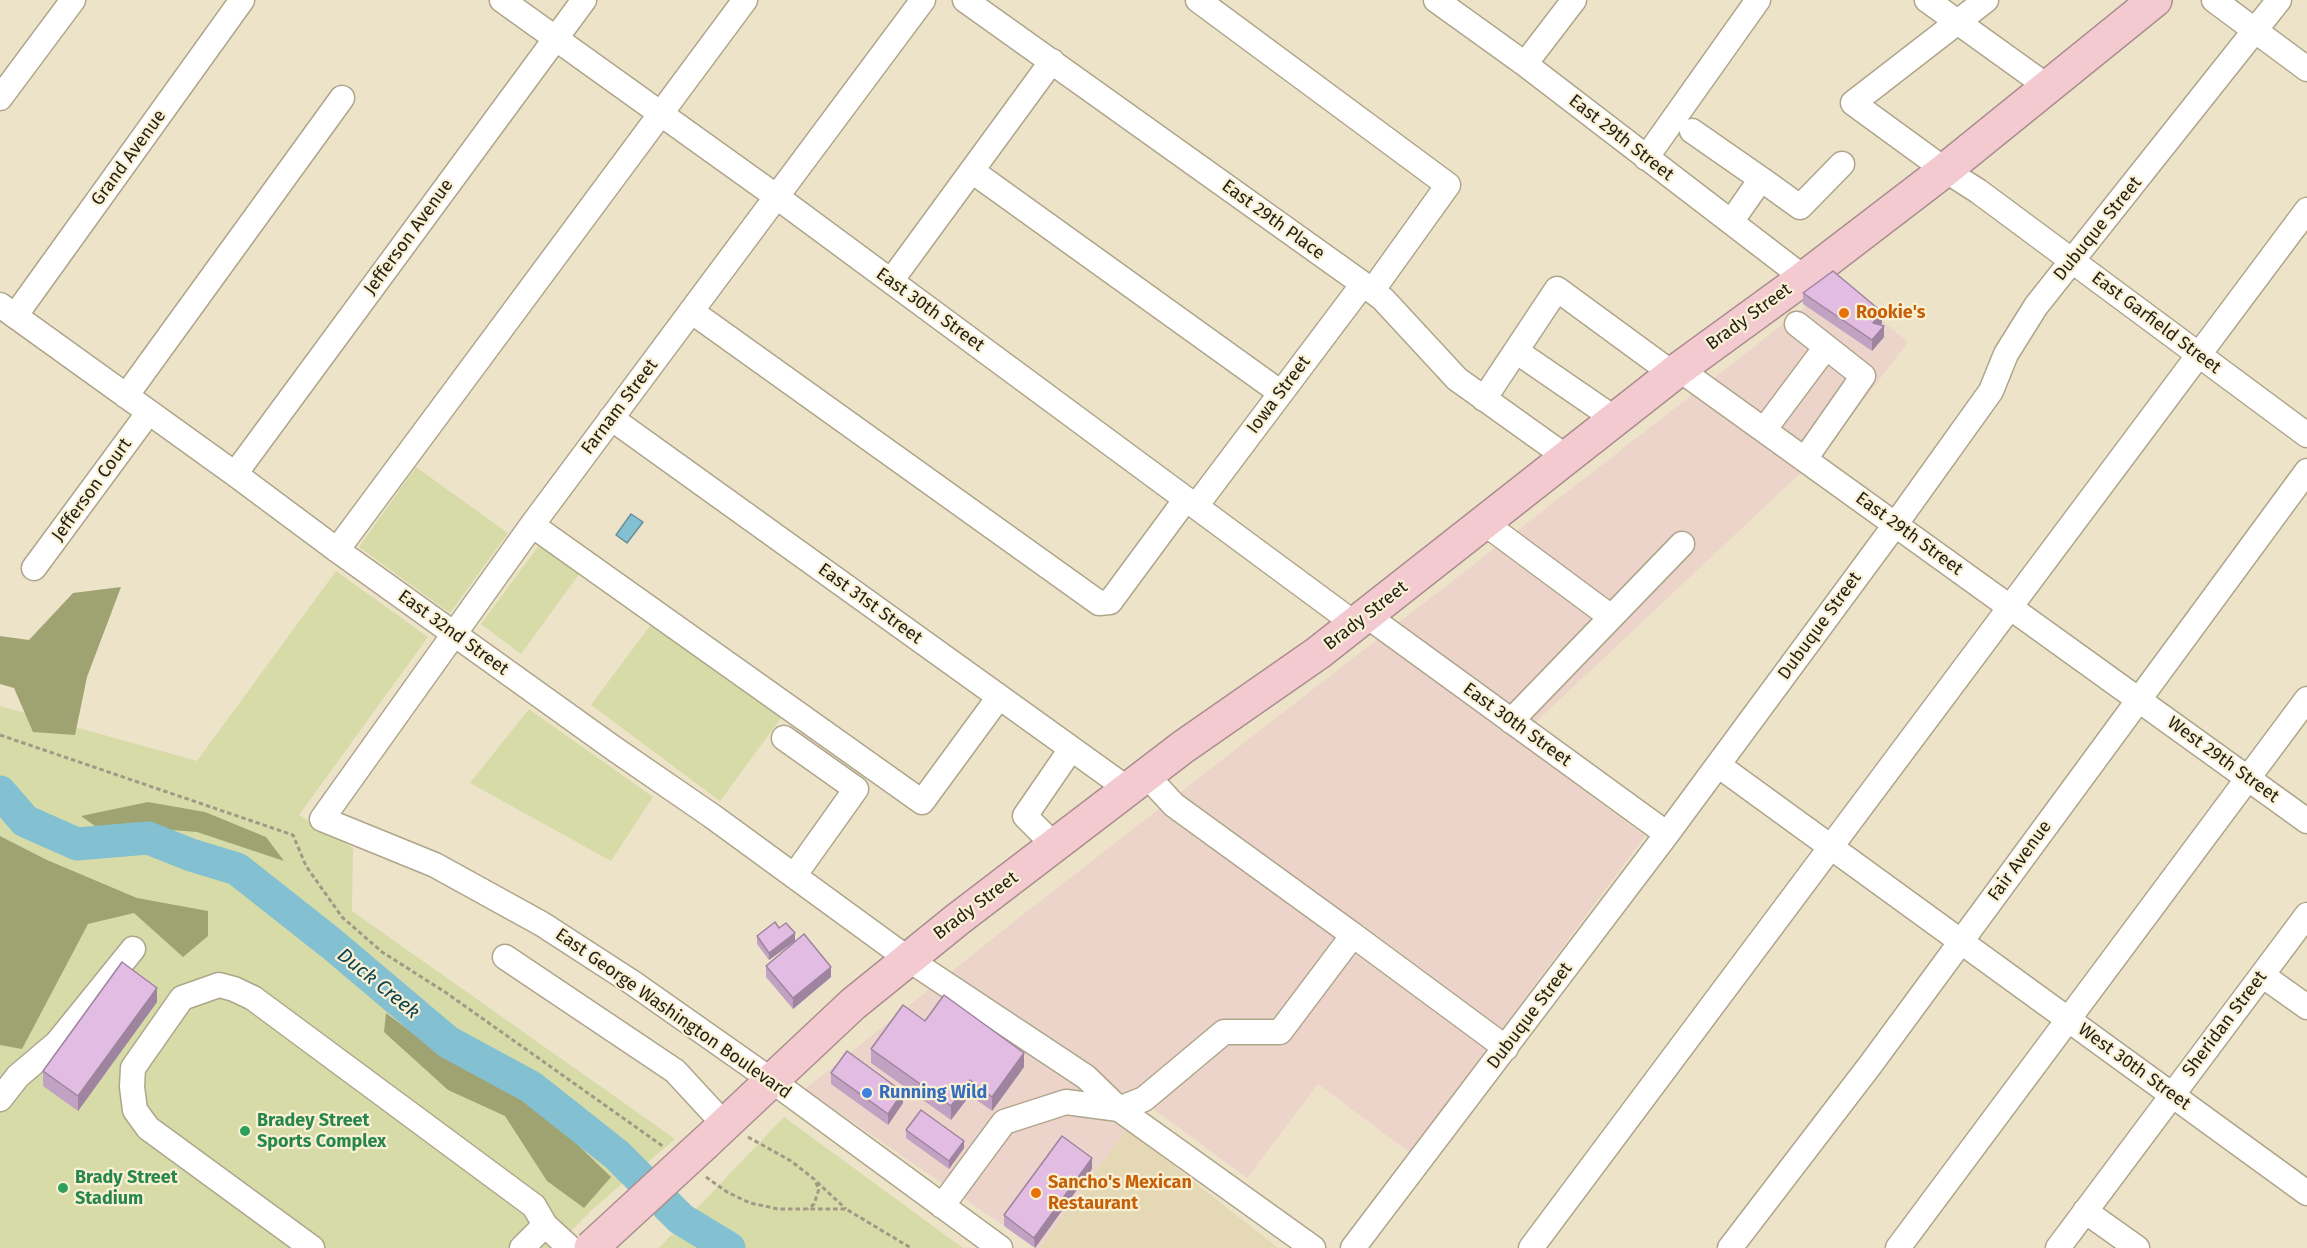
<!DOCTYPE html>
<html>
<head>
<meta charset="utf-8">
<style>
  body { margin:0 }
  canvas { display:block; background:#ede3c8 }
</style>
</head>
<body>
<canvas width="2307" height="1248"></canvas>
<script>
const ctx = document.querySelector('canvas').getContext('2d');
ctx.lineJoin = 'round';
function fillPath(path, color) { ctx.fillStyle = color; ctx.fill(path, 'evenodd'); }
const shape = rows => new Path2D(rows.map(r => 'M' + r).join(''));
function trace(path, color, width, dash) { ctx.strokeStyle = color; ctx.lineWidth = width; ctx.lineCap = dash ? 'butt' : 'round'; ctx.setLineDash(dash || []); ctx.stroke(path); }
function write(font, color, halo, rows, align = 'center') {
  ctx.font = font + ' "Fira Sans",sans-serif'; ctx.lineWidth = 4.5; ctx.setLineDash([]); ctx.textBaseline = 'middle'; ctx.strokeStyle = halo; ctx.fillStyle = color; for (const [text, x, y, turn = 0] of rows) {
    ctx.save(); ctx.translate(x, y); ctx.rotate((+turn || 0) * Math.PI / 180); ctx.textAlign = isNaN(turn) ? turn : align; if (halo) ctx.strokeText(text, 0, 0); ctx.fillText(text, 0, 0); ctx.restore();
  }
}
fillPath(shape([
  [1836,283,1908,342,1826,449,1537,721,1522,745,1645,836,1410,1153,1318,1084,1247,1178,1148,1105,1127,1129,1040,1248,1036,1248,805,1089,1016,920]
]), '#ecd4cb');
fillPath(shape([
  [1127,1129,1278,1248,1040,1248]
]), '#e4d8b5');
fillPath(shape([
  [416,467,508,533,450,613,359,547],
  [540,544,580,573,521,654,481,624],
  [336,571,428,637,299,815,353,848,352,911,675,1139,595,1207,554,1248,0,1248,0,706,197,761],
  [655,619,784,714,720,801,591,705],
  [529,709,653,797,611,861,470,783],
  [784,1117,963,1248,659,1248]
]), '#d7dba8');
fillPath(shape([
  [121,587,87,677,75,735,33,732,14,688,0,684,0,636,29,640,73,593],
  [148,802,205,812,266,837,284,861,197,832,133,827,102,831,81,816],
  [0,836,47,860,137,898,208,911,208,936,183,957,134,913,88,924,22,1049,0,1045],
  [386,1013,439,1053,536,1104,611,1177,584,1208,547,1181,505,1116,448,1090,384,1032]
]), '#9fa372');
const water = shape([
  [631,514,643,522,627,543,616,535,631,514]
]);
fillPath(water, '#83c0d2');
trace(water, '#669099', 1.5);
trace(shape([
  [0,792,25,821,77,844,148,838,191,855,237,869,332,944,448,1042,531,1087,617,1155,681,1219,729,1248]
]), '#83c0d2', 33);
const minor = shape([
  [502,0,777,197,1355,624],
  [923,0,532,525,322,819,435,865,542,924,633,983,771,1080,1000,1248],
  [965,0,1363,284,1383,299,1457,379,1566,457],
  [1198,0,1448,185,1372,291],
  [1436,0,1525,64,1804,278],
  [1927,0,2048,87],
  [1986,0,1853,103,1945,170,1978,191,2307,435],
  [2214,0,2307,69],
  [1525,64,1574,0],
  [0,98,73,0],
  [1692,131,1761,179,1731,222],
  [1646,158,1758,0],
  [972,171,1281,393],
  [1761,179,1800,207,1842,164],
  [891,281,1052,61],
  [0,305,235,474,337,550,616,750,712,816,908,959,1086,1077,1119,1109,1313,1248],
  [691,311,1099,603,1110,602,1186,499],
  [15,316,242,0],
  [1797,324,1863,376,1805,459],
  [1516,351,1615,419],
  [1679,369,2307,821],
  [126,396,342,98],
  [1484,399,1557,289,1673,374],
  [611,418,1129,790],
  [1764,430,1826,347],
  [235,474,584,0],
  [1196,506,1363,284],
  [1483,522,1611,617],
  [532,525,922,802,999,697],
  [337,550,745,0],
  [34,568,149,412],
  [1366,615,1667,834],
  [1511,721,1682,544],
  [784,738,856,789,794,876],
  [1718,765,2307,1193],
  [1147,776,1174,805,1353,935],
  [1055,846,1025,816,1071,749],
  [505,957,675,1071,724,1124],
  [2262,975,2307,1007],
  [0,1099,18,1076,57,1043,133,949],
  [942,1206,1004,1122,1066,1102,1119,1109,1144,1099,1224,1032,1280,1032,1353,935,1506,1048],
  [2085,1211,2137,1248],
  [312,1248,148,1128,135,1110,132,1087,133,1068,182,998,219,985,234,989,253,998,534,1206,545,1225,570,1248],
  [522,1248,545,1225],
  [1353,1248,1667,834,1895,525,1991,391,2006,354,2036,306,2279,0],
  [1531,1248,2307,210],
  [1730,1248,1871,1064,2307,471],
  [1898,1248,2307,699],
  [2058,1248,2307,915]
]);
const highway = shape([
  [705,1143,853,1004,958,919,1183,747,1318,653,1679,369,1804,278,1945,170,2155,0]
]);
trace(minor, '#aea58b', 27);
trace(highway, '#ab8e8f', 36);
trace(shape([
  [0,735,293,835,306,866,342,917,382,952,445,992,664,1147],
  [748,1137,791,1161,814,1179,819,1189,814,1204,808,1209],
  [706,1177,727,1192,750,1203,778,1209,846,1209,911,1248],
  [817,1182,846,1209]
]), '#a19985', 3, [4.5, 3]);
trace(minor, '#fff', 24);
trace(highway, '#f4cad1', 33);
const highwayBridge = shape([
  [591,1248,705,1143]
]);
trace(highwayBridge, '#ab8e8f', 36, []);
trace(highwayBridge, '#f4cad1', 33);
fillPath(shape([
  [1803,293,1882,323,1881,325,1884,337,1872,351,1803,304],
  [779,928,795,941,769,960,757,944,757,936],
  [766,966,831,977,793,1009,766,977],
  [157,1002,78,1111,43,1086,43,1071],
  [925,1021,1024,1067,992,1111,970,1095,951,1120,871,1063,871,1049],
  [831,1073,903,1103,888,1125,831,1084],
  [906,1130,964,1148,949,1169,906,1138],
  [1092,1169,1035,1248,1004,1226,1004,1215]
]), '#c2a2c2');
fillPath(shape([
  [1882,312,1882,323,1873,334,1873,323],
  [1884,326,1884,337,1872,351,1872,340],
  [795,933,795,941,769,960,769,953],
  [831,967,831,977,793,1009,793,998],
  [157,988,157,1002,78,1111,78,1096],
  [1024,1053,1024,1067,992,1111,992,1097],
  [970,1080,970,1095,951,1120,951,1106],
  [903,1092,903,1103,888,1125,888,1114],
  [964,1141,964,1148,949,1169,949,1161],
  [1092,1158,1092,1169,1035,1248,1034,1238]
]), '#9e849e');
const building = shape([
  [1833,271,1882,312,1873,323,1884,326,1872,340,1803,293,1833,271],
  [775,922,779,928,786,923,795,933,769,953,757,936,775,922],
  [804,934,831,967,793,998,766,966,804,934],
  [122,962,157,988,78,1096,43,1071,122,962],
  [944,995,1024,1053,992,1097,970,1080,951,1106,871,1049,903,1005,925,1021,944,995],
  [847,1051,903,1092,888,1114,831,1073,847,1051],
  [921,1110,964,1141,949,1161,906,1130,921,1110],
  [1062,1136,1092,1158,1034,1238,1004,1215,1062,1136]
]);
fillPath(building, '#e2bce2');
trace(building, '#9e849e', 1.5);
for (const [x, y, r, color] of [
  [1844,313,6,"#e8710a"],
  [867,1093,6,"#3f7fe0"],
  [245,1131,6,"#2e9e5b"],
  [63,1188,6,"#2e9e5b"],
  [1036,1193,6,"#e8710a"]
]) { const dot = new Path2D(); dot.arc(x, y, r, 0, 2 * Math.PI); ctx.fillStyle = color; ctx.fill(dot); trace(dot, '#faf1d5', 2); }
write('18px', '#231f15', '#faf1d5', [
  ["East 29th Street",1621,138,38],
  ["Grand Avenue",129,158,-54],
  ["East 29th Place",1273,220,36],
  ["Dubuque Street",2098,229,-51],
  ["Jefferson Avenue",409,237,-54],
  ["East 30th Street",930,310,36],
  ["Brady Street",1749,317,-36],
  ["East Garfield Street",2156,323,37],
  ["Iowa Street",1279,395,-53],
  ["Farnam Street",620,407,-53],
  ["Jefferson Court",92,490,-54],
  ["East 29th Street",1909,534,36],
  ["East 31st Street",870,604,36],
  ["Brady Street",1366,616,-38],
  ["Dubuque Street",1820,626,-54],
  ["East 32nd Street",453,633,36],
  ["East 30th Street",1517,725,36],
  ["West 29th Street",2223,760,36],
  ["Fair Avenue",2020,861,-54],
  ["Brady Street",976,906,-37],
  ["East George Washington Boulevard",673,1014,35],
  ["Dubuque Street",1530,1016,-53],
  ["Sheridan Street",2225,1024,-53],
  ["West 30th Street",2134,1067,36]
]);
write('bold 18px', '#c56008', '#faf1d5', [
  ["Rookie's",1856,313],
  ["Sancho's Mexican",1048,1183],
  ["Restaurant",1048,1204]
], 'left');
write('bold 18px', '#366cbe', '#faf1d5', [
  ["Running Wild",879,1093]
], 'left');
write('bold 18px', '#27864d', '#faf1d5', [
  ["Bradey Street",257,1121],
  ["Sports Complex",257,1142],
  ["Brady Street",75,1178],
  ["Stadium",75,1199]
], 'left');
write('italic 20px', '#0d4451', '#faf1d5', [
  ["Duck Creek",378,984,39]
]);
</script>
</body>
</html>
